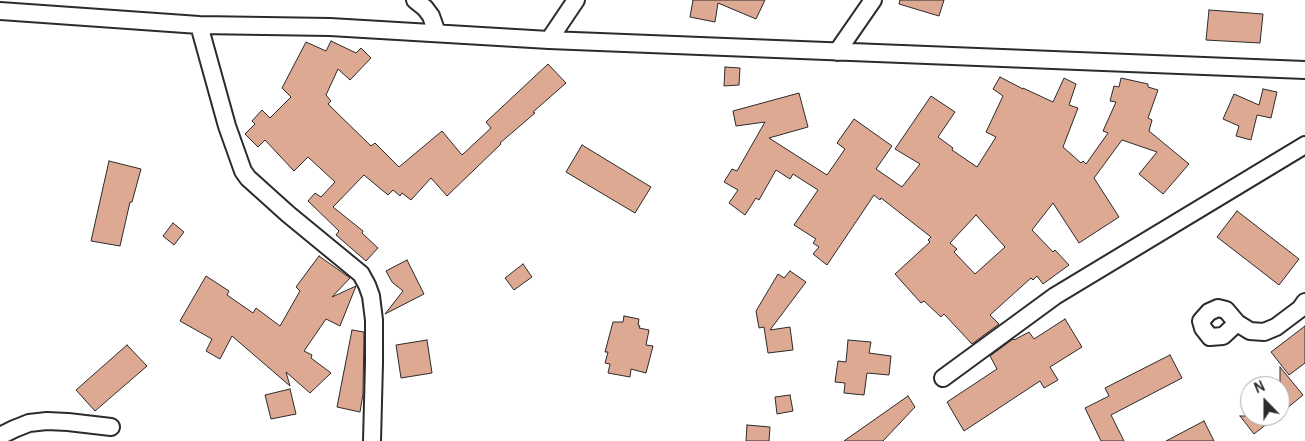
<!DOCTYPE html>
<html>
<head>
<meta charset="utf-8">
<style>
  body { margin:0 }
  #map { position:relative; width:1305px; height:441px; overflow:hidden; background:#fff; font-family:Pangolin,sans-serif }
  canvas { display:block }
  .north { position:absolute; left:1240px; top:376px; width:50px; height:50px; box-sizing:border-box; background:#fff; border:1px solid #aaa; border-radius:50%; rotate:338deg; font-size:14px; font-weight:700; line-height:20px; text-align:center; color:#2b2b2b }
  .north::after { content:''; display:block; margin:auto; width:18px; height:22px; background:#2b2b2b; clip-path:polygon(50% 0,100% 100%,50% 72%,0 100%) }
</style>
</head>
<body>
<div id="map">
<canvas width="1305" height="441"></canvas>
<div class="north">N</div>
</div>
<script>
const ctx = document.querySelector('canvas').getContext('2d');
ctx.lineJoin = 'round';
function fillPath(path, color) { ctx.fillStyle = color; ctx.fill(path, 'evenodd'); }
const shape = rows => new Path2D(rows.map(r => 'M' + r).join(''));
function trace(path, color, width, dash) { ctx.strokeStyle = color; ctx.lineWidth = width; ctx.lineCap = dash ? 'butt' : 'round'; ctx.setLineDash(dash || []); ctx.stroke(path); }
const building = shape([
  [693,0,765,0,756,19,718,3,715,22,690,17,693,0],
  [900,0,944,0,939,16,899,4,900,0],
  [1209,10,1263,14,1260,43,1206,40,1209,10],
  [331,41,356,53,361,48,371,58,350,80,338,69,326,95,331,101,328,104,371,146,375,143,399,167,442,131,462,155,491,128,486,122,548,64,566,83,533,112,535,113,500,143,501,144,447,196,431,178,411,200,402,193,400,196,393,190,388,195,364,175,333,207,363,231,362,233,378,248,366,261,336,235,339,231,308,201,315,193,321,197,335,182,308,157,294,171,265,140,258,147,245,134,255,124,252,121,262,110,270,118,291,97,282,88,306,42,326,51,331,41],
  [725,67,740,68,739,85,724,86,725,67],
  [1000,77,1023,89,1023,88,1053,102,1064,78,1076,84,1069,105,1078,108,1063,147,1081,163,1083,161,1086,164,1108,133,1103,131,1116,102,1110,101,1114,86,1119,87,1121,78,1148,84,1148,87,1158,90,1148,118,1152,120,1149,131,1189,164,1163,194,1139,174,1157,152,1122,140,1094,178,1119,217,1079,243,1053,203,1032,230,1053,252,1055,250,1069,265,1043,284,1037,276,1033,280,1031,278,990,315,999,324,972,344,944,314,941,317,924,301,921,303,895,274,930,242,928,240,931,237,881,198,880,200,874,195,827,265,813,254,819,247,813,243,816,239,794,225,818,190,793,174,790,179,776,170,759,200,756,198,745,215,729,203,738,190,724,182,732,169,737,171,765,122,736,126,733,111,799,93,808,127,769,138,827,175,845,149,837,143,854,119,892,146,876,169,902,187,920,164,895,149,931,96,955,112,938,137,953,148,952,150,977,167,996,137,986,132,1003,96,993,89,1000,77],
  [976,215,1005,247,975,274,954,252,957,249,950,243,976,215],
  [1263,89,1277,92,1271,118,1257,115,1251,140,1236,136,1239,126,1223,119,1234,94,1259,105,1263,89],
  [582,145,651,187,635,213,566,172,582,145],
  [109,161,141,169,132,202,130,202,120,246,91,241,109,161],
  [1237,211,1299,259,1279,285,1217,237,1237,211],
  [173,223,184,232,174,245,163,236,173,223],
  [319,256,350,278,332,297,356,286,340,326,326,319,304,351,312,355,311,358,331,373,310,393,286,372,290,386,232,336,220,359,206,351,212,339,180,321,206,276,229,291,227,295,253,313,256,308,280,326,300,291,296,287,319,256],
  [407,260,424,294,385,314,403,291,392,282,386,271,407,260],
  [523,264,532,277,514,290,505,278,523,264],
  [790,271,806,282,770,330,790,327,793,350,768,353,764,327,759,328,756,311,778,274,784,278,790,271],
  [624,316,639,319,638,325,640,326,639,328,649,330,646,345,653,346,646,373,631,369,630,377,608,373,610,364,605,363,608,352,605,352,613,322,623,322,624,316],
  [1065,319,1082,347,1050,367,1058,380,1044,388,1040,381,964,431,947,402,997,369,990,356,1013,339,1014,340,1029,332,1034,339,1065,319],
  [1305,326,1305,363,1289,375,1271,352,1305,326],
  [352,330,364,332,363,394,360,412,337,407,352,330],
  [427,340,432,373,401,378,396,345,427,340],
  [848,340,871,342,869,353,891,356,889,375,867,373,864,395,844,393,845,383,835,382,838,361,846,362,848,340],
  [127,345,147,366,95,411,76,390,127,345],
  [1170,355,1182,378,1111,415,1124,441,1101,441,1085,408,1109,396,1105,388,1170,355],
  [1280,367,1303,395,1280,414,1280,367],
  [290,389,296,414,271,419,265,395,290,389],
  [790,395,793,411,777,414,775,397,790,395],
  [908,396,915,407,883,441,844,441,908,396],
  [1240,416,1277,416,1254,434,1240,416],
  [1204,421,1214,441,1166,441,1204,421],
  [747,425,770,427,769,441,746,441,747,425]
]);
fillPath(building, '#dea992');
trace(building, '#2b2b2b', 1);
const street = shape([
  [415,0,425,8,431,16,437,33],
  [0,11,199,25,330,27,549,40,1305,70],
  [199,25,227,126,243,171,248,178,288,214,361,274,367,285,371,296,374,320,374,363,372,441],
  [549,40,576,0],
  [837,52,873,0],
  [1237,323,1223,336,1210,337,1203,328,1201,321,1209,312,1218,308,1226,310,1237,323,1250,331,1264,332,1276,327,1300,309,1305,302],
  [943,378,1055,296,1305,145],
  [0,436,14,429,29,423,47,421,68,422,111,427]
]);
trace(street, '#2b2b2b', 20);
trace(street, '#fff', 16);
</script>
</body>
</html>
